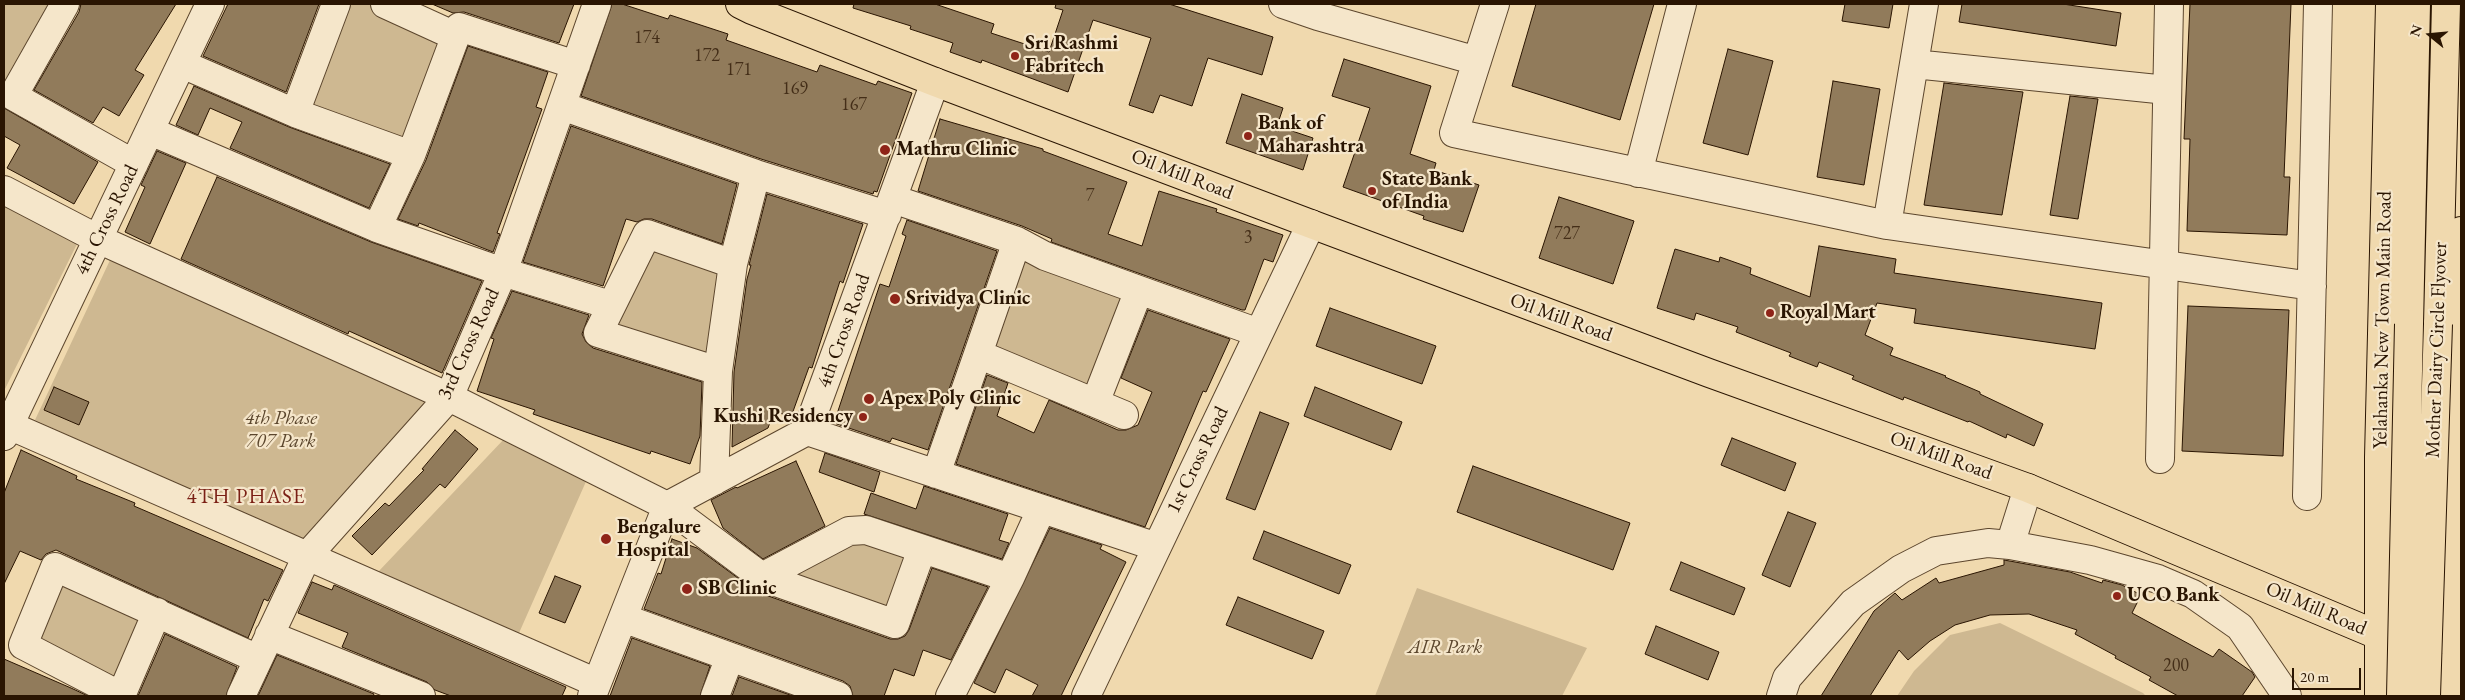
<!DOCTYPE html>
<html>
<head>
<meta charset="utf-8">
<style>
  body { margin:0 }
  #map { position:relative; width:2465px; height:700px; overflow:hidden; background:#f0d9ae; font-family:"EB Garamond",serif }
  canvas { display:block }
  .frame { position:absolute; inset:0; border:5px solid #2a1502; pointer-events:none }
  .north { position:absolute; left:2405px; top:10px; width:50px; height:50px; -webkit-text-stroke:4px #f5e6ca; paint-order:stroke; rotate:287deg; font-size:14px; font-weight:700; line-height:20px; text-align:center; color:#2a1502 }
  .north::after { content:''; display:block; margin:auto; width:18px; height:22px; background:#2a1502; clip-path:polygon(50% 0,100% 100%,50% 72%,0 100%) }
  .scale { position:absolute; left:2292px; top:668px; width:69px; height:22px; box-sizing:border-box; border:2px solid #2a1502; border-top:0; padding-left:6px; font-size:15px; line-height:18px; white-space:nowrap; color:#2a1502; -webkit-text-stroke:4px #f5e6ca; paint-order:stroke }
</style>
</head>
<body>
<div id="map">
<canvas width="2465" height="700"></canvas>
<div class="frame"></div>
<div class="north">N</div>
<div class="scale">20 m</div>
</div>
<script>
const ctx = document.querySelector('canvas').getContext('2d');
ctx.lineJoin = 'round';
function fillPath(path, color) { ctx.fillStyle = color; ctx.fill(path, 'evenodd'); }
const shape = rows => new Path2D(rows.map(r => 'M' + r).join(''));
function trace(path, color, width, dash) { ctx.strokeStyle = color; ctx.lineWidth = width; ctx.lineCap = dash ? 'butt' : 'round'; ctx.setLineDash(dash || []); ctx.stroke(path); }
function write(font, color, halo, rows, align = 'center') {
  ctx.font = font + ' "EB Garamond",serif'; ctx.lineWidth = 4.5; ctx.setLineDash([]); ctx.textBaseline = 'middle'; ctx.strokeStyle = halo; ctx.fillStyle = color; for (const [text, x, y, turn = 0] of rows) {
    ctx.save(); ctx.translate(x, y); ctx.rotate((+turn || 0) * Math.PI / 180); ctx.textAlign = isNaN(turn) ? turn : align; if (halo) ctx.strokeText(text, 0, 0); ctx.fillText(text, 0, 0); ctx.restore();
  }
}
fillPath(shape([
  [4,4,57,4,11,86,4,82],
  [346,4,375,4,449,37,410,145,304,107],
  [4,198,79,240,4,391],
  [649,244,724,268,707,360,608,326],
  [1017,250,1134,292,1093,398,983,352],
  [111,258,435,398,306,543,35,420],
  [505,438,588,477,519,633,378,572],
  [850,537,913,552,890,616,779,577],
  [60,576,147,616,117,684,32,643],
  [1417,588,1587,648,1562,696,1375,696],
  [2000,623,2143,693,2146,696,1897,696,1914,671,1950,635]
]), '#ceb891');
const building = shape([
  [81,4,176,4,135,70,144,75,119,116,103,107,93,123,34,90,79,12,81,4],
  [228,4,319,4,286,92,203,56,228,4],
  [432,4,574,4,559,43,464,12,453,13,432,4],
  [612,4,622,4,668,19,670,15,728,34,726,40,817,72,820,65,876,85,878,81,912,93,877,192,874,191,873,194,761,159,581,96,612,4],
  [854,4,935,4,994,24,991,33,1049,52,1063,10,1055,8,1056,4,1169,4,1273,37,1262,75,1208,58,1192,106,1160,95,1153,113,1129,105,1151,38,1093,20,1068,92,982,60,981,63,950,52,953,43,910,29,911,26,853,8,854,4],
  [1536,4,1654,4,1620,120,1512,86,1536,4],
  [1845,4,1893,4,1889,28,1842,21,1845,4],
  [1962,4,2063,4,2121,13,2116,46,1959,22,1962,4],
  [2190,4,2291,4,2284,177,2290,177,2287,235,2187,231,2190,139,2184,139,2190,4],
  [468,46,548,72,536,107,542,109,497,233,500,234,493,252,419,223,418,226,398,219,426,160,468,46],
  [1728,49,1773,61,1748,155,1703,143,1728,49],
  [1344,59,1431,86,1410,154,1436,163,1434,170,1479,185,1463,232,1423,219,1424,216,1343,187,1370,108,1332,96,1344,59],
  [1833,81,1880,89,1864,185,1817,177,1833,81],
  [1944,83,2023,92,2002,215,1924,205,1944,83],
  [194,86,289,127,390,164,369,208,230,148,242,122,210,108,198,135,176,125,194,86],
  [1242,94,1283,108,1277,126,1313,138,1303,170,1226,143,1242,94],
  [2070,96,2098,99,2078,219,2050,215,2070,96],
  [4,108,98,162,74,204,7,168,20,145,4,136,4,108],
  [940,119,1043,149,1043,151,1127,182,1108,234,1142,246,1159,191,1217,209,1216,212,1283,235,1273,262,1264,259,1245,310,1242,310,1051,242,1052,239,1022,226,918,191,940,119],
  [571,126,737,184,722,244,652,219,644,219,637,222,626,219,603,286,523,262,571,126],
  [157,151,186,163,150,244,125,232,145,187,141,185,157,151],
  [217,177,371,242,482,281,442,373,349,331,348,334,181,259,217,177],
  [767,194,863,224,843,283,840,281,812,368,809,367,791,417,774,411,768,428,732,447,734,372,747,279,751,265,749,265,767,194],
  [1559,197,1634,221,1613,284,1539,258,1559,197],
  [907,220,997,251,928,450,892,438,890,442,834,423,880,284,889,287,906,236,902,234,907,220],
  [1819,246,1896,259,1894,273,2102,303,2095,349,1914,323,1916,309,1877,303,1865,335,1893,348,1890,355,1946,376,1945,377,1980,392,1980,394,2043,424,2034,446,2007,434,2006,438,1969,421,1968,422,1904,397,1903,400,1852,379,1854,376,1819,362,1817,367,1789,356,1791,353,1736,332,1738,327,1696,313,1694,320,1657,308,1675,249,1719,262,1720,257,1751,268,1750,274,1810,297,1819,246],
  [512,291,589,315,582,334,586,342,593,348,702,382,700,436,690,464,651,451,650,454,533,414,535,410,477,391,494,339,491,338,512,291],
  [2188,306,2289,310,2283,456,2182,451,2188,306],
  [1330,308,1436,346,1422,384,1316,346,1330,308],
  [1148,310,1230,339,1206,392,1203,391,1145,527,956,464,987,375,1008,383,997,416,1034,433,1049,400,1118,430,1126,430,1138,425,1152,392,1121,378,1148,310],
  [54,387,89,402,79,425,44,410,54,387],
  [1315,387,1402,422,1391,450,1304,416,1315,387],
  [1260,412,1289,423,1255,510,1226,499,1260,412],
  [455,430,478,449,445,488,440,484,372,555,352,536,385,503,389,506,424,470,422,469,455,430],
  [1732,438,1796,463,1785,491,1721,465,1732,438],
  [21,450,77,476,76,479,135,503,134,506,283,570,268,601,264,599,248,638,56,550,46,554,41,560,20,551,4,584,4,493,21,450],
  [825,453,880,472,874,492,819,472,825,453],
  [796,461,825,526,763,559,723,528,711,500,736,487,737,488,796,461],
  [1473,466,1630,523,1613,570,1457,512,1473,466],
  [924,486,1008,514,999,540,1009,543,1002,559,864,514,871,493,916,509,924,486],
  [1788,512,1816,523,1790,587,1762,575,1788,512],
  [1050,528,1102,545,1100,549,1126,562,1061,696,1032,696,1038,685,1006,669,995,693,974,683,1050,528],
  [1264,531,1351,565,1339,594,1253,559,1264,531],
  [672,539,697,548,757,592,890,639,898,639,905,636,909,630,932,568,988,587,951,660,923,650,914,676,894,669,884,696,853,696,850,686,843,681,644,609,658,573,661,574,672,539],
  [2004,560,2070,572,2102,583,2103,580,2122,585,2141,595,2132,613,2213,657,2219,649,2252,672,2255,677,2242,696,2178,696,2149,680,2151,677,2115,658,2116,656,2075,634,2077,630,2029,614,1990,615,1955,625,1930,641,1908,660,1899,650,1870,696,1821,696,1874,611,1895,593,1902,600,1936,578,1939,583,2004,565,2004,560],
  [1681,562,1745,588,1734,615,1670,590,1681,562],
  [555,576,581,586,565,623,539,613,555,576],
  [312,582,332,590,334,585,566,687,562,696,451,696,435,690,427,682,342,647,348,633,298,613,312,582],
  [1238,597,1324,631,1312,659,1226,625,1238,597],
  [1656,626,1719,652,1708,680,1645,654,1656,626],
  [165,634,237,667,226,696,138,696,165,634],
  [632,638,710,666,700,696,610,696,632,638],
  [277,655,374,694,373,696,258,696,277,655],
  [4,659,71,688,88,696,4,696,4,659],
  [739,677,793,696,732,696,739,677]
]);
fillPath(building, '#917b5b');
trace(building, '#2a1502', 1);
const minor = shape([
  [65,4,13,96,134,164],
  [385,4,455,36],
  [1283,4,1318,16,1477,61],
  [1495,4,1454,133,1887,225,2312,286],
  [182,64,295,113,411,155,377,228],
  [1914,64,2167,90],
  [562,106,756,174,887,215],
  [295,113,336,4],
  [150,131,377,228,503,272,610,305],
  [411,155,459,27,576,65],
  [1638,173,1682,4],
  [4,190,98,239,449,397,667,506,762,577,895,624,922,549],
  [893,199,1017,241,1045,256,1139,290,1095,403],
  [1887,225,1924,4],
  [1017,241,978,354,1124,415],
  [1139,290,1259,333],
  [718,371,598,333,647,234,733,264],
  [4,423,597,683],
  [807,431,1157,547],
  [4,436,210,4],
  [2160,459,2169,4],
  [936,474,978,354],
  [714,481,718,371,733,264,756,174],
  [2307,496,2318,4],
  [667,506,807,431,935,82],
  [2010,545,2028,488],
  [762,577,849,531,866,530,1010,578,1041,510],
  [623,618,838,696],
  [269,635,421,696],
  [121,696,23,645,55,567,258,659],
  [121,696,157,612],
  [241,696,307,556,449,397,503,272,597,4],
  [592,696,667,506],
  [715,696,730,657],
  [950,696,1010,578],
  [1086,696,1311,224],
  [1781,696,1787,678,1853,603,1901,569,1936,551,1988,543,2010,545,2090,560,2158,579,2193,594,2240,627,2287,696]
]);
const major = shape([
  [740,4,752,10,935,82,1311,224,1709,373,2028,488,2380,636,2454,640],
  [2409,324,2416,4],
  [2438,324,2446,4],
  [2379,696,2379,457,2390,4],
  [2454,696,2453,517,2457,454,2461,231]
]);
trace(minor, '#5c462d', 30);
trace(major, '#2a1502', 30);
trace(minor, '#f5e6ca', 28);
trace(major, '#f0d9ae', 28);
const majorBridge = shape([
  [2401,696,2409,324],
  [2426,696,2438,324]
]);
trace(majorBridge, '#2a1502', 30, []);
trace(majorBridge, '#f0d9ae', 28);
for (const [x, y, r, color] of [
  [1015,56,5,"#8f2418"],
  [1248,136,5,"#8f2418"],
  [885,150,6,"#8f2418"],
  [1372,191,5,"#8f2418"],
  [895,299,6,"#8f2418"],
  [1770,313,5,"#8f2418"],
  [869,399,6,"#8f2418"],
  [863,417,5,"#8f2418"],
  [606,539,6,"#8f2418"],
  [687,589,6,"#8f2418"],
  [2117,596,5,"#8f2418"]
]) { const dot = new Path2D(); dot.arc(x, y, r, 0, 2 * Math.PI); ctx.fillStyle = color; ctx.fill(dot); trace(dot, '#f5e6ca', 2); }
write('18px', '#442e18', null, [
  ["174",647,38],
  ["172",707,56],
  ["171",739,70],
  ["169",795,89],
  ["167",854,105],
  ["7",1090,196],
  ["727",1567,234],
  ["3",1248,238],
  ["200",2176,666]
]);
write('bold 20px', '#2a1502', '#f5e6ca', [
  ["Sri Rashmi",1025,44],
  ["Fabritech",1025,67],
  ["Bank of",1258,124],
  ["Maharashtra",1258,147],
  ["Mathru Clinic",896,150],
  ["State Bank",1382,180],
  ["of India",1382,203],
  ["Srividya Clinic",906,299],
  ["Royal Mart",1780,313],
  ["Apex Poly Clinic",880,399],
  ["Kushi Residency",853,417,"right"],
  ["Bengalure",617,528],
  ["Hospital",617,551],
  ["SB Clinic",698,589],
  ["UCO Bank",2127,596]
], 'left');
write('20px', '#2a1502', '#f5e6ca', [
  ["Oil Mill Road",1182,175,21],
  ["4th Cross Road",107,220,-64],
  ["Oil Mill Road",1561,318,20],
  ["Yelahanka New Town Main Road",2383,320,-89],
  ["4th Cross Road",844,331,-70],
  ["3rd Cross Road",469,344,-65],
  ["Mother Dairy Circle Flyover",2437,350,-88],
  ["Oil Mill Road",1941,456,20],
  ["1st Cross Road",1198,460,-64],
  ["Oil Mill Road",2316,609,23]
]);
write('italic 20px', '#5b462d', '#f5e6ca', [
  ["4th Phase",281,419],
  ["707 Park",281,442],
  ["AIR Park",1445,648]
]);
ctx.letterSpacing = '1px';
write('21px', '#7a1f14', '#f5e6ca', [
  ["4TH PHASE",246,497]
]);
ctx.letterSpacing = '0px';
</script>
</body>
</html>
